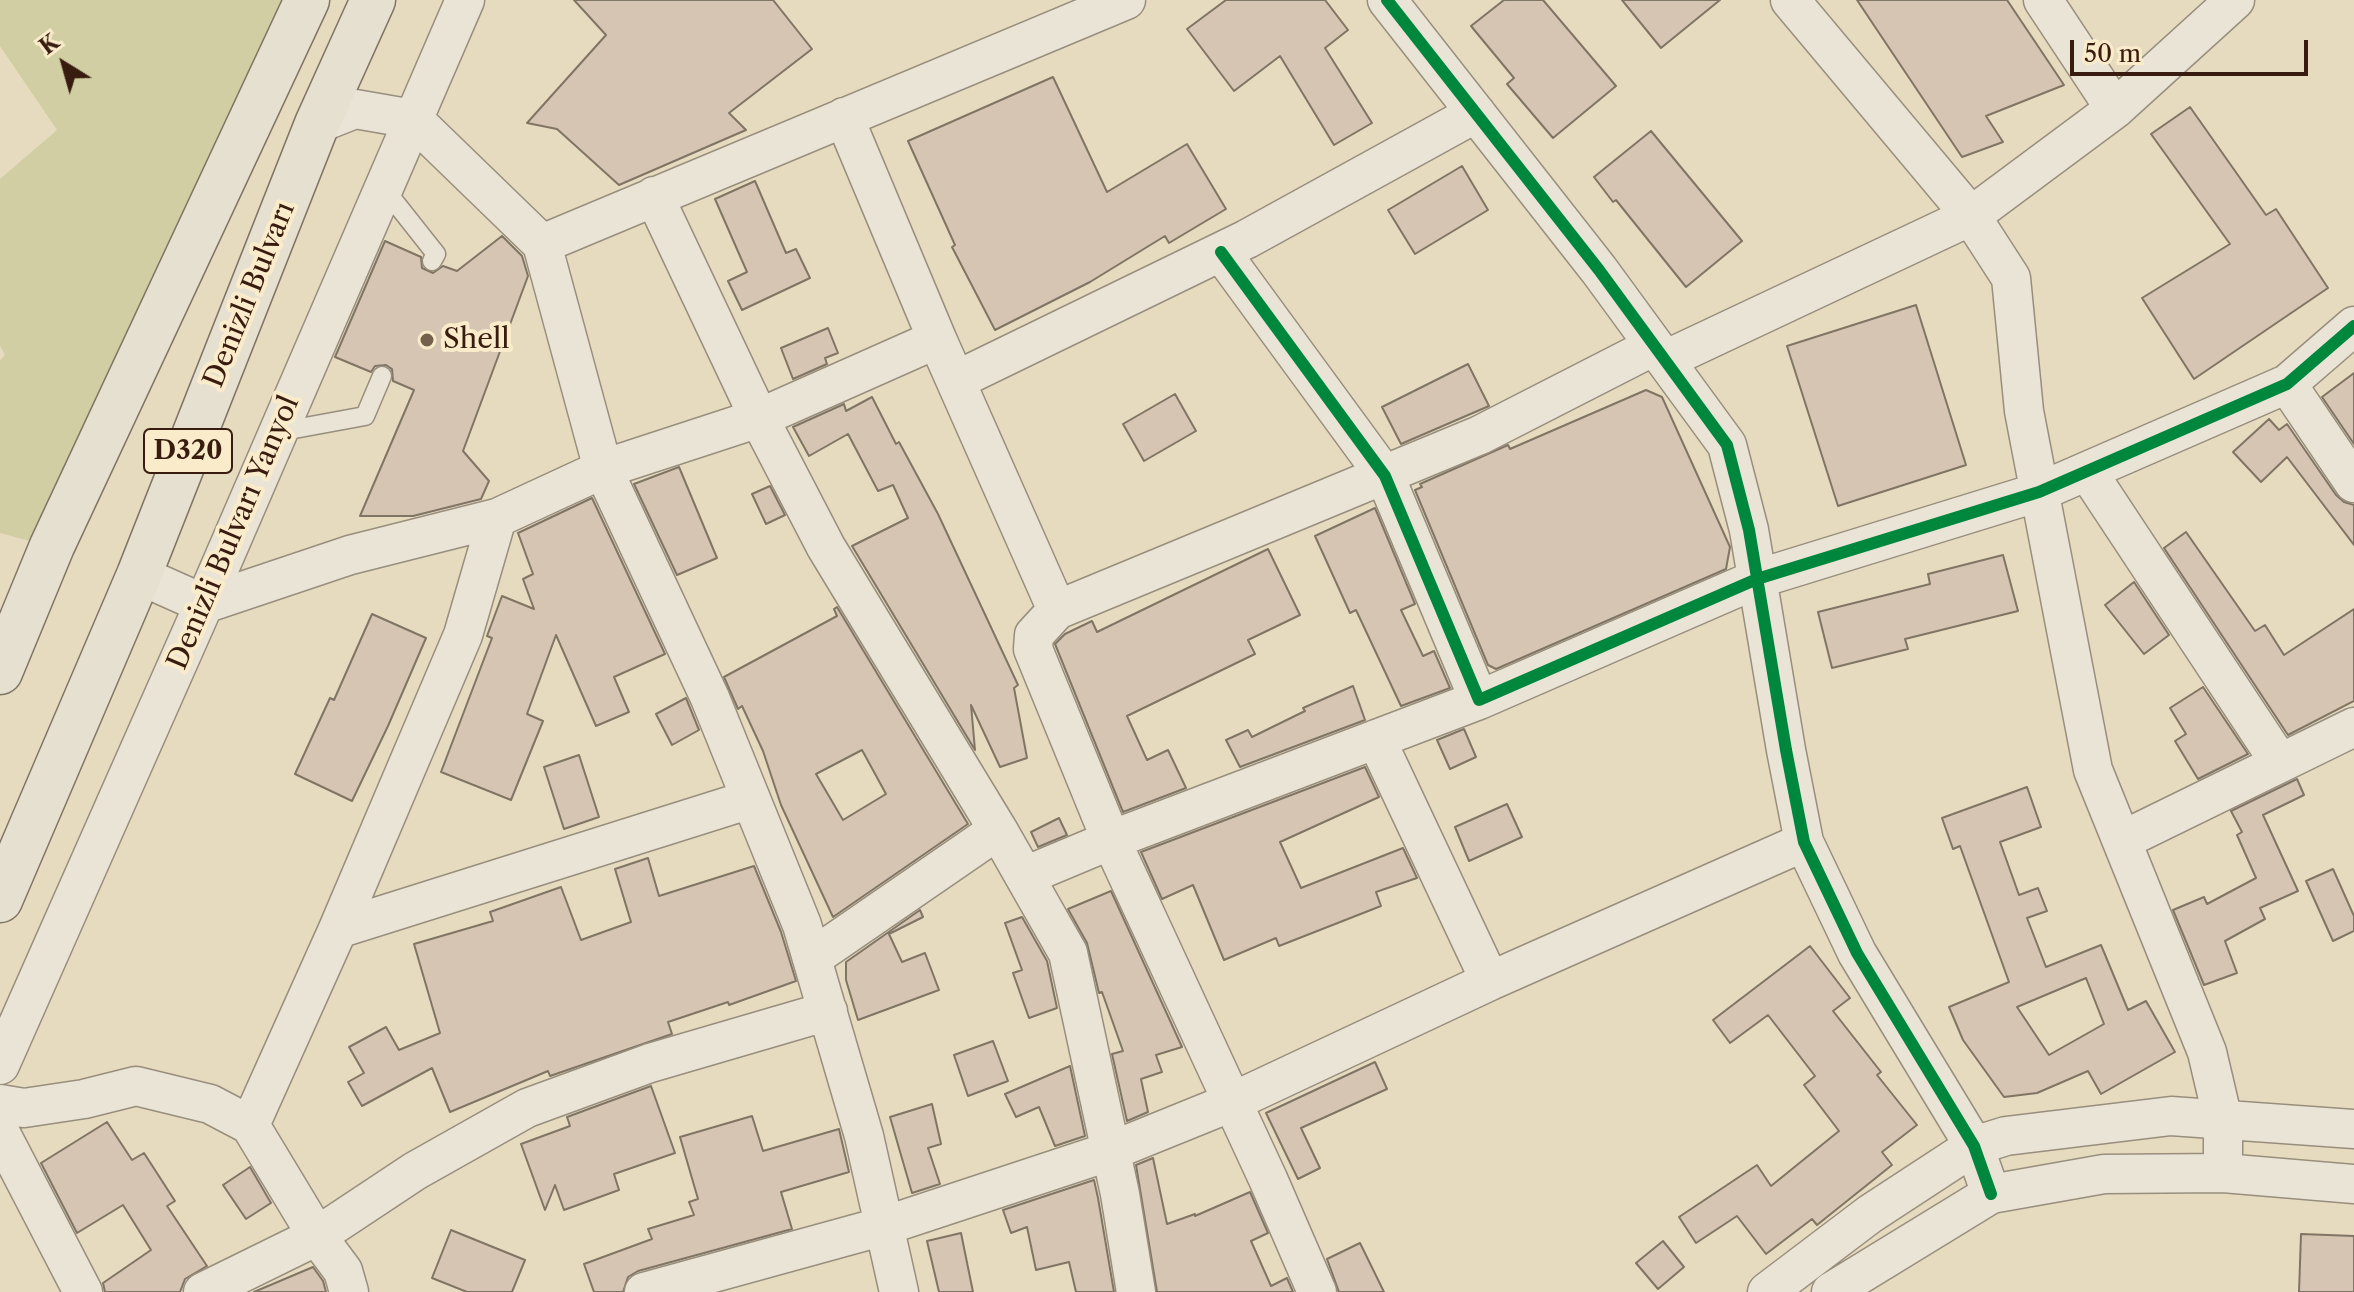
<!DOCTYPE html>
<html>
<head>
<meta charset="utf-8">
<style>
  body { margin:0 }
  #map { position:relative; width:2354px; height:1292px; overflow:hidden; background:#e7dbbf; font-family:"Libre Caslon Text",serif }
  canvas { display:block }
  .north { position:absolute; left:24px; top:24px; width:80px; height:80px; -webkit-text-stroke:6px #faeccb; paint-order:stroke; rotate:323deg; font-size:22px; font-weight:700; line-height:32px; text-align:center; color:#381c0f }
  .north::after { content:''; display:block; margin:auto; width:28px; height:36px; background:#381c0f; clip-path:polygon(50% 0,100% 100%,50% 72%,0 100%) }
  .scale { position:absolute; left:2070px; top:40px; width:238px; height:36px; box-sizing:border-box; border:4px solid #381c0f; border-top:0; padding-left:10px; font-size:24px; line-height:28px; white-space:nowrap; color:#381c0f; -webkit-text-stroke:6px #faeccb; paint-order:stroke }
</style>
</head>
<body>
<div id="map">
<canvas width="2354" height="1292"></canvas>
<div class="north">K</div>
<div class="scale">50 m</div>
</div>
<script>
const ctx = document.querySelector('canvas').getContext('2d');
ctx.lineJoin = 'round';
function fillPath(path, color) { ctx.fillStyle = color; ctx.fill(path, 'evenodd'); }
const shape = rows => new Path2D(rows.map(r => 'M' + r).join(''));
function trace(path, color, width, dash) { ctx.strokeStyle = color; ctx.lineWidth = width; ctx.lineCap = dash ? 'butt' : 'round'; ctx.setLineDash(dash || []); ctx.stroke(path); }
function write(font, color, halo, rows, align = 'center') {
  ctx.font = font + ' "Libre Caslon Text",serif'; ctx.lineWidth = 8; ctx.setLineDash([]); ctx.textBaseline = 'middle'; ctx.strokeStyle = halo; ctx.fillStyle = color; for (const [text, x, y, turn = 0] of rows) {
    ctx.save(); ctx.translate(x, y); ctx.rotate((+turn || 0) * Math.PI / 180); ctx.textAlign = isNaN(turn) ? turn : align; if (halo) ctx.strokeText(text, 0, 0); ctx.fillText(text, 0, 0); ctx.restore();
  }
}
fillPath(shape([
  [0,0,291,0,41,544,0,533,0,360,5,355,0,346,0,179,57,130,0,46]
]), '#d0cea2');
const building = shape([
  [574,0,773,0,812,49,729,113,746,130,619,185,557,129,527,123,606,35,574,0],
  [1226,0,1325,0,1348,30,1325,48,1372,123,1334,145,1280,56,1234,91,1187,29,1226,0],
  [1504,0,1543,0,1616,86,1553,138,1507,84,1514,78,1471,26,1504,0],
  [1622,0,1720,0,1661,48,1622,0],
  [1857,0,2007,0,2064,85,1986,116,2003,142,1962,157,1857,0],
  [1053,77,1107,192,1187,144,1226,209,1169,243,1165,236,1090,282,995,330,952,247,955,245,908,141,1053,77],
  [2190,107,2266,215,2276,209,2328,288,2194,379,2142,298,2230,244,2151,134,2190,107],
  [1651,131,1742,241,1686,287,1616,200,1613,202,1594,177,1651,131],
  [1462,166,1488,210,1415,254,1388,210,1462,166],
  [755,181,786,253,796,249,810,278,742,310,728,281,747,272,715,199,755,181],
  [502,236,522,256,528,276,463,451,489,481,481,499,413,516,360,516,414,390,393,381,392,369,386,365,375,366,371,372,335,357,385,241,421,257,422,268,433,273,443,266,457,271,502,236],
  [1916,305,1966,465,1838,506,1787,346,1916,305],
  [828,328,838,353,825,358,827,364,793,379,781,348,828,328],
  [1468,364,1489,406,1401,444,1382,407,1468,364],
  [2354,373,2354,444,2322,397,2354,373],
  [1646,390,1662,397,1730,547,1726,569,1496,669,1488,665,1415,490,1422,487,1420,484,1508,445,1510,449,1646,390],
  [1175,394,1196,431,1144,461,1123,424,1175,394],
  [872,397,896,444,899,442,938,514,1018,685,1014,688,1027,758,1000,767,971,705,975,750,852,546,908,518,893,485,878,491,848,434,809,456,793,427,844,404,846,411,872,397],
  [2269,419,2279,430,2287,424,2336,495,2344,502,2354,505,2354,545,2287,457,2261,482,2233,452,2269,419],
  [679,467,717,558,677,575,634,484,679,467],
  [770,486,785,515,766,524,752,494,770,486],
  [592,498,665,654,614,677,629,712,596,726,556,635,527,714,543,721,511,800,441,772,492,638,487,636,502,596,534,609,523,579,533,574,518,533,592,498],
  [1375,508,1415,604,1401,610,1423,656,1434,651,1450,688,1401,706,1356,610,1350,613,1315,536,1375,508],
  [2186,532,2255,631,2265,625,2284,655,2354,609,2354,701,2288,735,2164,548,2186,532],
  [1268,549,1300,615,1248,640,1255,654,1127,716,1147,760,1168,750,1186,788,1123,812,1055,644,1065,634,1092,621,1097,632,1268,549],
  [2003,555,2018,611,1905,639,1908,649,1832,668,1818,612,1930,584,1928,574,2003,555],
  [2134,582,2169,635,2144,654,2105,605,2134,582],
  [837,607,968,824,833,917,781,805,763,751,742,706,738,709,724,677,837,616,834,609,837,607],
  [862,750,886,794,843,820,816,774,862,750],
  [372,614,426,638,388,726,352,801,295,774,330,698,334,700,372,614],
  [1353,686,1365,720,1240,767,1226,740,1248,730,1252,737,1305,711,1303,708,1353,686],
  [2203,687,2248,754,2198,779,2175,741,2186,734,2170,708,2203,687],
  [686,698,699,730,672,745,656,714,686,698],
  [1464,729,1476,757,1450,769,1437,740,1464,729],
  [579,755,599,817,564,829,544,767,579,755],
  [1365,767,1379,797,1280,842,1301,888,1403,848,1417,878,1376,892,1381,906,1279,946,1276,938,1224,960,1193,885,1162,899,1141,852,1365,767],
  [2297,779,2304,795,2263,815,2298,891,2260,908,2265,919,2225,941,2237,973,2204,985,2173,910,2204,897,2207,904,2256,878,2237,835,2242,832,2231,811,2297,779],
  [2027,787,2041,827,2000,842,2019,895,2038,888,2047,911,2027,918,2046,967,2101,945,2128,1010,2146,1001,2175,1052,2101,1094,2088,1071,2037,1093,2004,1097,1963,1040,1949,1007,2009,982,1960,846,1953,849,1942,818,2027,787],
  [2086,978,2104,1024,2049,1055,2017,1007,2086,978],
  [1507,804,1522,837,1469,861,1455,827,1507,804],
  [1059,818,1067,835,1038,847,1031,832,1059,818],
  [648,858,659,896,754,866,781,932,796,981,729,1005,728,1002,668,1022,672,1034,550,1076,548,1071,450,1112,432,1068,362,1106,348,1082,364,1073,349,1047,386,1027,399,1050,440,1033,414,944,493,921,490,912,561,887,581,940,631,922,615,869,648,858],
  [2333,869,2354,916,2354,931,2333,941,2306,881,2333,869],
  [1111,891,1182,1047,1156,1055,1162,1072,1141,1079,1148,1112,1127,1121,1112,1054,1123,1051,1102,992,1099,993,1087,943,1068,909,1111,891],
  [920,910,923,917,889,934,902,962,925,953,939,990,858,1020,846,980,846,962,920,910],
  [1022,917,1047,961,1057,1008,1029,1018,1013,973,1022,970,1005,923,1022,917],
  [1810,946,1850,998,1833,1011,1881,1072,1877,1075,1917,1125,1882,1152,1892,1165,1817,1225,1812,1219,1766,1254,1737,1216,1696,1243,1679,1217,1757,1165,1771,1186,1839,1131,1804,1085,1815,1076,1768,1015,1730,1043,1713,1020,1810,946],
  [993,1041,1008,1081,968,1096,954,1055,993,1041],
  [1375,1062,1387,1089,1301,1128,1320,1168,1298,1179,1266,1113,1375,1062],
  [1070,1066,1085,1136,1055,1146,1039,1107,1016,1117,1005,1094,1070,1066],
  [651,1086,675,1153,614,1174,619,1190,564,1210,555,1185,545,1210,521,1144,570,1126,567,1117,651,1086],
  [932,1104,941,1144,928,1148,940,1184,912,1193,890,1117,932,1104],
  [752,1116,763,1151,839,1129,849,1172,781,1192,792,1229,638,1271,628,1277,623,1292,594,1292,584,1264,652,1239,648,1229,694,1215,689,1202,698,1199,680,1137,752,1116],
  [107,1122,132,1160,144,1153,175,1201,167,1206,207,1266,185,1279,180,1292,105,1292,103,1283,151,1250,123,1205,77,1233,41,1163,107,1122],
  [1153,1158,1167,1224,1195,1214,1195,1216,1250,1192,1268,1233,1251,1241,1271,1286,1287,1278,1293,1292,1157,1292,1136,1165,1153,1158],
  [250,1167,271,1203,246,1219,223,1185,250,1167],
  [1094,1180,1098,1198,1114,1292,1076,1292,1069,1262,1036,1270,1027,1227,1011,1233,1003,1210,1094,1180],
  [451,1230,525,1260,512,1292,467,1292,432,1278,451,1230],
  [961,1233,973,1292,939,1292,927,1241,961,1233],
  [2301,1234,2354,1236,2354,1292,2299,1292,2301,1234],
  [1663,1241,1684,1267,1658,1289,1636,1263,1663,1241],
  [1360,1243,1384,1292,1339,1292,1327,1259,1360,1243],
  [313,1267,323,1281,326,1292,254,1292,313,1267]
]);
fillPath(building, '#d5c5b2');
trace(building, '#807565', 2);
const lane = shape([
  [383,187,436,254,432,261],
  [278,432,365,416,382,376]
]);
const street = shape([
  [1387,0,1599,270,1727,445,1749,530,1786,750,1804,842,1857,953,1974,1146,1991,1194],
  [1790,0,1971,216,2011,278,2024,411,2093,770,2207,1052,2223,1120,2223,1173],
  [2043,0,2115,109],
  [317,124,355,109,413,119,542,244,1126,0],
  [654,196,759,418,826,547,998,830,1068,953,1120,1194,1136,1292],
  [542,244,603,469,710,698,802,925,864,1136,899,1292],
  [1221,252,1385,476,1479,700,1757,579,2039,492,2287,384,2354,326],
  [937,339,1057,610,1034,635,1033,649,1111,840,1268,1179,1317,1292],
  [1665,360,1971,216,2115,109,2235,0],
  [957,380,1247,239,1476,113],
  [2287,384,2354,483],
  [2087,471,2280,763],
  [139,575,204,604,350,555,497,518,603,469,759,418,937,339,844,117],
  [1057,610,1480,435,1654,346],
  [1376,739,1490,981,1804,842],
  [2123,840,2354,727],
  [1025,876,1111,840,1479,700],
  [338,929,751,799],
  [812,958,998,830],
  [0,1065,204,604,465,0],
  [0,1104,24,1108,84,1099,136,1086,210,1104,250,1125],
  [0,1132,83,1292],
  [203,1292,317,1236,415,1171,527,1108,650,1063,828,1011],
  [349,1292,343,1271,317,1236,250,1125,338,929,463,635,497,518],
  [644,1292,884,1226,1111,1151,1232,1102,1490,981],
  [1767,1292,1870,1214,1974,1146,2006,1136,2171,1116,2354,1129],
  [1831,1292,1991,1194,2104,1174,2223,1173,2354,1184]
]);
const highway = shape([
  [0,672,52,546,307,0],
  [0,900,139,575,317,124,373,0]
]);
trace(lane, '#988e7d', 21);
trace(street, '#988e7d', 41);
trace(highway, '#807565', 47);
trace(lane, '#eae4d6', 18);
trace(street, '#eae4d6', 38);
trace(highway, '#e6e0d0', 44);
trace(shape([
  [1387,0,1599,270,1727,445,1749,530,1786,750,1804,842,1857,953,1974,1146,1991,1194],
  [1221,252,1385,476,1479,700,1757,579,2039,492,2287,384,2354,326]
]), '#00873e', 12);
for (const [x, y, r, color] of [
  [427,340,8,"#755f4d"]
]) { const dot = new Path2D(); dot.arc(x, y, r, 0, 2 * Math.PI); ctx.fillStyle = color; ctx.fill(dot); trace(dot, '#faeccb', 3); }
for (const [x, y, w] of [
  [188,451,88]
]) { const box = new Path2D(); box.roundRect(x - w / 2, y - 22, w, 44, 6); ctx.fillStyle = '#faeccb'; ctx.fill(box); trace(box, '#381c0f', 2); }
write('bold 26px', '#381c0f', null, [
  ["D320",188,451]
]);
write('28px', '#381c0f', '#faeccb', [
  ["Denizli Bulvarı",250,295,-68],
  ["Denizli Bulvarı Yanyol",234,533,-67]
]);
write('28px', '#381c0f', '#faeccb', [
  ["Shell",443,340]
], 'left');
</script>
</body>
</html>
